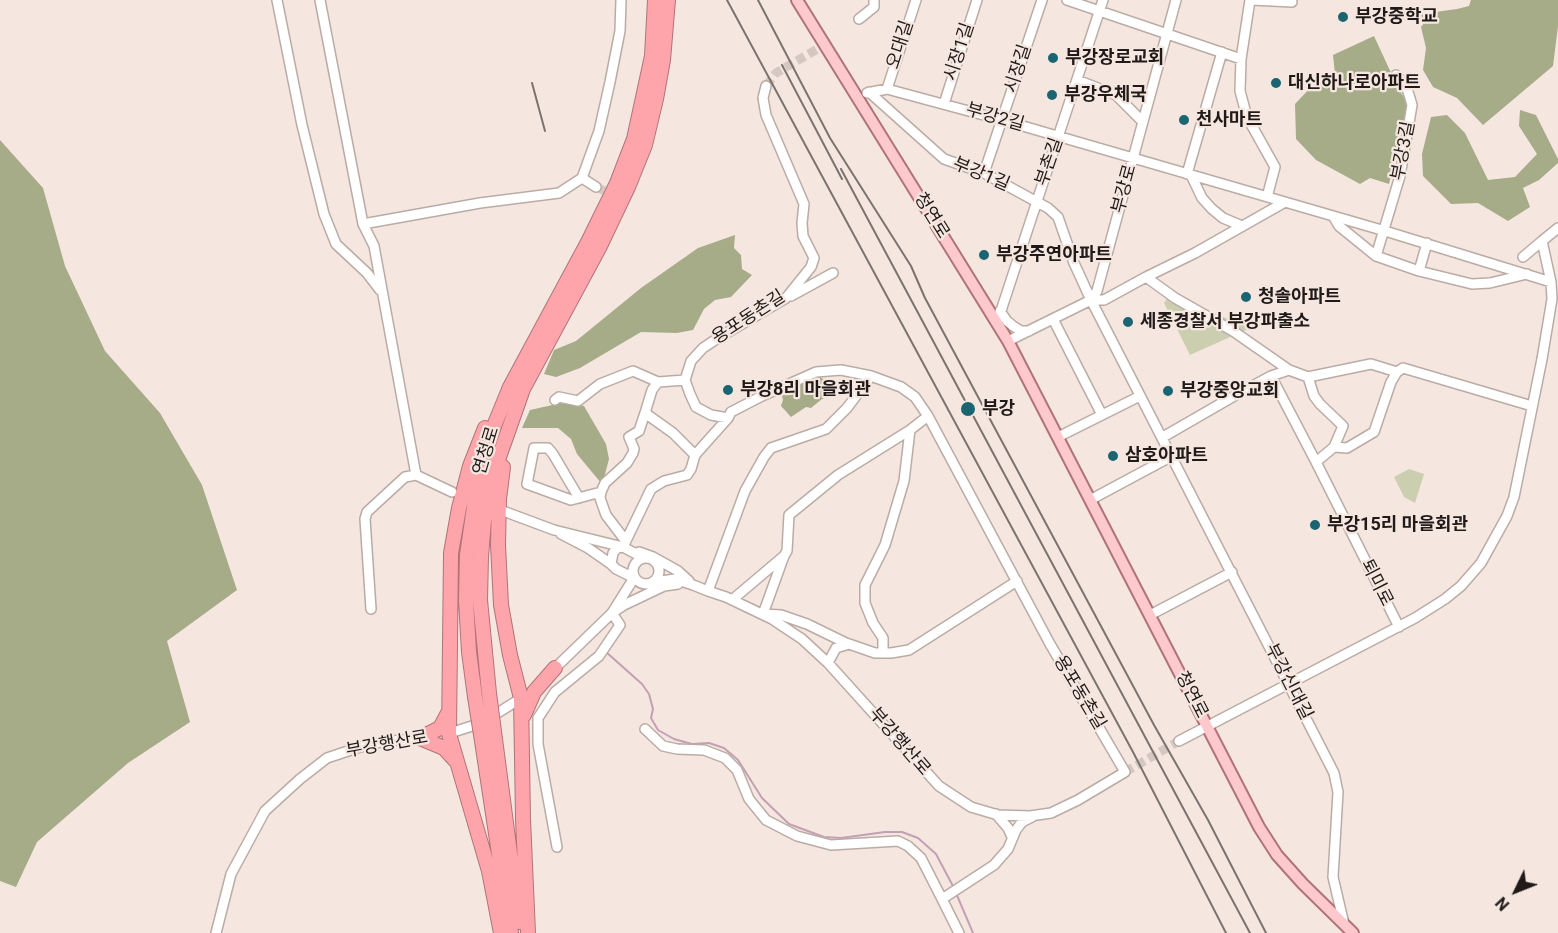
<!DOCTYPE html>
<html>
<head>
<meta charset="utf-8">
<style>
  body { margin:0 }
  #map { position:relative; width:1558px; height:933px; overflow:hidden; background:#f5e7e0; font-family:Roboto,sans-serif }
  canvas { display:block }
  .north { position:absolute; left:1486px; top:861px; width:60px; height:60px; -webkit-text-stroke:4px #f5e7e0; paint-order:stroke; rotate:227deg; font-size:16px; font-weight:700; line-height:24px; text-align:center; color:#201a18 }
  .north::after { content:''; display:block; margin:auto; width:21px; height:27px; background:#201a18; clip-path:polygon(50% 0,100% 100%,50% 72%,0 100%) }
</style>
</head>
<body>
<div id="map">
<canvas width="1558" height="933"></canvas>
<div class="north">N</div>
</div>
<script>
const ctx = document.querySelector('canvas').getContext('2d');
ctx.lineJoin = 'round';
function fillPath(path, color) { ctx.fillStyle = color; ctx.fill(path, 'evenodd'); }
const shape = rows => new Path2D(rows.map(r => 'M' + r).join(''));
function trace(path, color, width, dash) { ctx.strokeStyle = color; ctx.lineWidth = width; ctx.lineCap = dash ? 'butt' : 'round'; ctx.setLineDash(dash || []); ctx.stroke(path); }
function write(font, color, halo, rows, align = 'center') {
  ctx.font = font + ' Roboto,"Noto Sans KR",sans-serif'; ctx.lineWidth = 4.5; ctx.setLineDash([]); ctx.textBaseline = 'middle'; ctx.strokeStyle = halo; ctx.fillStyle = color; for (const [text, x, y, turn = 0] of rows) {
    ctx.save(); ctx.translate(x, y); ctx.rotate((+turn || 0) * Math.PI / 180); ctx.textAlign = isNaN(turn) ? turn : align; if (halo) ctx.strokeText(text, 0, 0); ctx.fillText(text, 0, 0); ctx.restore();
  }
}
fillPath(shape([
  [1168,297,1245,325,1248,329,1190,355,1164,303],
  [1409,469,1424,474,1415,503,1404,497,1394,477]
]), '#cbcfb0');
fillPath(shape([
  [1471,0,1558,0,1558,26,1553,66,1483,125,1457,98,1433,87,1423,70,1426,48,1421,27,1424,23,1421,14,1457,9,1469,6],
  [1374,36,1399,90,1408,103,1389,184,1370,178,1360,184,1316,160,1296,139,1295,104,1313,85,1335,74,1333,55],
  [1520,110,1536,115,1558,159,1558,163,1539,180,1523,188,1530,207,1508,221,1478,203,1451,204,1423,176,1422,154,1431,117,1447,115,1465,133,1488,180,1515,177,1537,154,1519,126],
  [0,140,43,188,65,266,105,351,160,413,202,485,237,590,167,641,190,722,128,763,37,842,16,887,0,881],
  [735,235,734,248,741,255,742,269,752,275,731,297,715,300,704,309,693,330,677,333,641,332,580,368,556,377,544,374,554,350,576,341,641,288,698,248],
  [816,374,831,385,835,394,822,399,811,408,806,407,791,417,781,406,783,400,781,392],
  [566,402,584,406,606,444,609,459,604,478,601,483,577,454,571,439,558,428,522,428,530,410]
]), '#a6ab88');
trace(shape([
  [606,652,642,684,649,694,653,709,651,718,658,730,674,739,692,744,709,743,724,748,738,760,762,798,789,824,824,837,841,838,885,832,902,832,918,838,936,854,954,888],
  [956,893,973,933]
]), '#c3a0b4', 2);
trace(shape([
  [766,86,776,73,824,45],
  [596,187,629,202],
  [1125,772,1179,741]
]), '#d5c8c2', 9, [9, 4.5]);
const minor = shape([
  [277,0,302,125,324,214,336,244,367,273,380,290],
  [320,0,363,224,374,246,416,475],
  [1067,0,1241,59],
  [1250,0,1241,59,1240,91,1247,117,1275,167,1267,197],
  [1252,0,1292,2],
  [859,19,874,7,874,0],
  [1077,80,1116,95,1143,122],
  [766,86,763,98,766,115,804,204,802,223,803,236,814,258,811,267,786,298,718,338,703,348,691,361,685,380,690,394,696,407,711,415,728,418,731,412,762,396,816,372,841,370,871,376],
  [887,89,916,0],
  [869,92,944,159,984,173,1048,208,1058,217,1074,263,1091,300,1334,773,1338,792,1333,877,1344,924],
  [867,93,887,89,1002,120,1385,231,1551,282],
  [944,104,977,0],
  [984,173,1042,0],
  [1187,174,1222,52],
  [1191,175,1202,198,1212,209,1223,218,1242,226],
  [582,178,596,187],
  [1333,216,1339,226,1376,256,1419,271,1472,284,1490,283,1527,274],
  [363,224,480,203,559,193,582,178,599,131,610,82,620,31,621,0],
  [1376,256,1400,176,1412,105,1406,85,1396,75],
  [1523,257,1542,241],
  [1419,271,1427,243],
  [1146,277,1195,253,1285,202],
  [791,296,833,273],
  [1091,300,1104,300,1146,277,1175,298,1233,331,1289,370,1271,376,1234,396,1163,437],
  [1000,311,1007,321,1013,326,1021,331,1029,331],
  [1053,319,1102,415],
  [997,323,1103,0],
  [1008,341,1091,300,1097,291,1176,0],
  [1289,370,1308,377,1371,364,1397,372,1403,368,1532,406],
  [1397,372,1391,382,1374,432,1347,448,1334,447,1316,462,1399,627],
  [1271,376,1316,462],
  [1308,377,1314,396,1320,404,1343,426,1334,447],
  [685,380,658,382,652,390,645,413,673,433,695,455],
  [555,400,559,397,578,401,600,384,633,371,658,382],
  [1058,437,1140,396],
  [579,498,553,454,548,448,534,448,527,484,571,500,601,492],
  [1090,500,1172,456],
  [503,511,554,530,623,547],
  [561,534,588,548,611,564],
  [625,540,606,515,600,498,601,492,605,483,627,463,633,453,634,449,629,437,639,431,645,413],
  [623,547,651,489,664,481,687,475,691,469,695,455,728,418],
  [639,552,653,557,678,571,689,581],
  [784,556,763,614,781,615,807,624,848,644],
  '633 571a13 13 0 1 1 26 0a13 13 0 1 1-26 0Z',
  [654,582,675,579,693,585,708,591,726,597,772,619,802,639,828,663,939,786,971,807,998,815,1030,816,1051,813,1078,800,1125,772,1050,644,928,416,915,397,901,387,871,376,847,408,826,429,771,448,764,457,745,491,708,591],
  [732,600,784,556,787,551,789,515,838,475,910,430],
  [371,609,365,519,367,512,405,477,416,475,452,492],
  [1150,615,1232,572],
  [883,652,883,638,873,623,865,603,865,585,885,545,904,481,910,430,928,416],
  [828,663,836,648,849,644,875,653,891,653,909,650,1017,581],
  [551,672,612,613,634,578,616,569,611,564,613,553,617,548,623,547,644,558],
  [645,729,663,746,677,749,704,750,725,758,737,770,749,799,766,820,797,836,831,845,898,841,908,846,921,858,942,899],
  [447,734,472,726,496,714,523,697],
  [1179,741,1415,618,1445,599,1461,586,1481,563,1507,516,1514,497,1542,359,1552,299,1551,282,1542,241,1558,228],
  [996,814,1008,828,1012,837],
  [557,847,538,744,538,718,555,692,599,656,620,625,612,613,624,605,664,586,678,584],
  [216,933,231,874,265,811,300,779,327,758,357,748,381,742,424,738],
  [959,933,942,899,994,865,1008,849,1016,830,1022,822,1032,817]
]);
const major = shape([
  [797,0,1008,341,1259,827,1277,855,1303,884,1353,933]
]);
const highway = shape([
  [485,428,470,466,459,508,451,553,449,734,489,871,501,933],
  [503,467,499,499,498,545,501,605,510,655,521,698,523,819,528,933],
  [489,693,480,600,481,557,484,521,492,477,523,389,599,248,628,187,645,145,656,99,663,60,668,0],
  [475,697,469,652,466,601,467,555,479,473,494,426,510,387,588,242,617,183,634,139,652,56,655,0],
  [524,715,534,692,555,668],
  [420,738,444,748,455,760],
  [420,738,440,728,448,713],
  [495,739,519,922],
  [482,741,511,933]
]);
trace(minor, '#baaca5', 12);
trace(major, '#b07478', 14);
trace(highway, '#b07478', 16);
trace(minor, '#fff', 9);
trace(major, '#fec9cd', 10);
trace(highway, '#fea5ab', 14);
trace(shape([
  [727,0,1133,752,1226,933],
  [758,0,830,138,911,266,925,298,1154,725,1208,820,1266,933],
  [782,65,842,179],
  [532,83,545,131],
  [841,169,1250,933]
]), '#7c736f', 2);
const highwayBridge = shape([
  [489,693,495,739],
  [475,697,482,741]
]);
trace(highwayBridge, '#b07478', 16, []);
trace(highwayBridge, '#fea5ab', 14);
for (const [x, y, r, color] of [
  [1343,17,6,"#1b6471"],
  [1053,58,6,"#1b6471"],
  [1276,83,6,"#1b6471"],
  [1052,95,6,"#1b6471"],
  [1184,120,6,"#1b6471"],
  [984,255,6,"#1b6471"],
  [1246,297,6,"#1b6471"],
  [1128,322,6,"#1b6471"],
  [728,390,6,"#1b6471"],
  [1168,391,6,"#1b6471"],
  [968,409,8,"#1b6471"],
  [1113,456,6,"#1b6471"],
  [1315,525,6,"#1b6471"]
]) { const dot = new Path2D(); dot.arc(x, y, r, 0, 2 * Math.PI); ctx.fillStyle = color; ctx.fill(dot); trace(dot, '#f5e7e0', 2); }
write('bold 18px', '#201a18', '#f5e7e0', [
  ["부강중학교",1355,17],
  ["부강장로교회",1065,58],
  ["대신하나로아파트",1288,83],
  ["부강우체국",1064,95],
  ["천사마트",1196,120],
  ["부강주연아파트",996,255],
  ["청솔아파트",1258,297],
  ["세종경찰서 부강파출소",1140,322],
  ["부강8리 마을회관",740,390],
  ["부강중앙교회",1180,391],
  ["부강",982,409],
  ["삼호아파트",1125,456],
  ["부강15리 마을회관",1327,525]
], 'left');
write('18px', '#201a18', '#f5e7e0', [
  ["오대길",901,45,-72],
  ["시장1길",960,52,-72],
  ["시장길",1019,69,-72],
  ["부강2길",995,118,16],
  ["부강3길",1404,151,-79],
  ["부촌길",1050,162,-71],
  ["부강1길",981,175,23],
  ["부강로",1125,189,-75],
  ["청연로",931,216,58],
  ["용포동촌길",749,318,-33],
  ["연청로",487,451,-73],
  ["퇴미로",1376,583,63],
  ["부강신대길",1288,682,63],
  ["용포동촌길",1079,693,59],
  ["청연로",1191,695,63],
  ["부강행산로",899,742,49],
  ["부강행산로",387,745,-10]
]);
</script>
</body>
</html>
